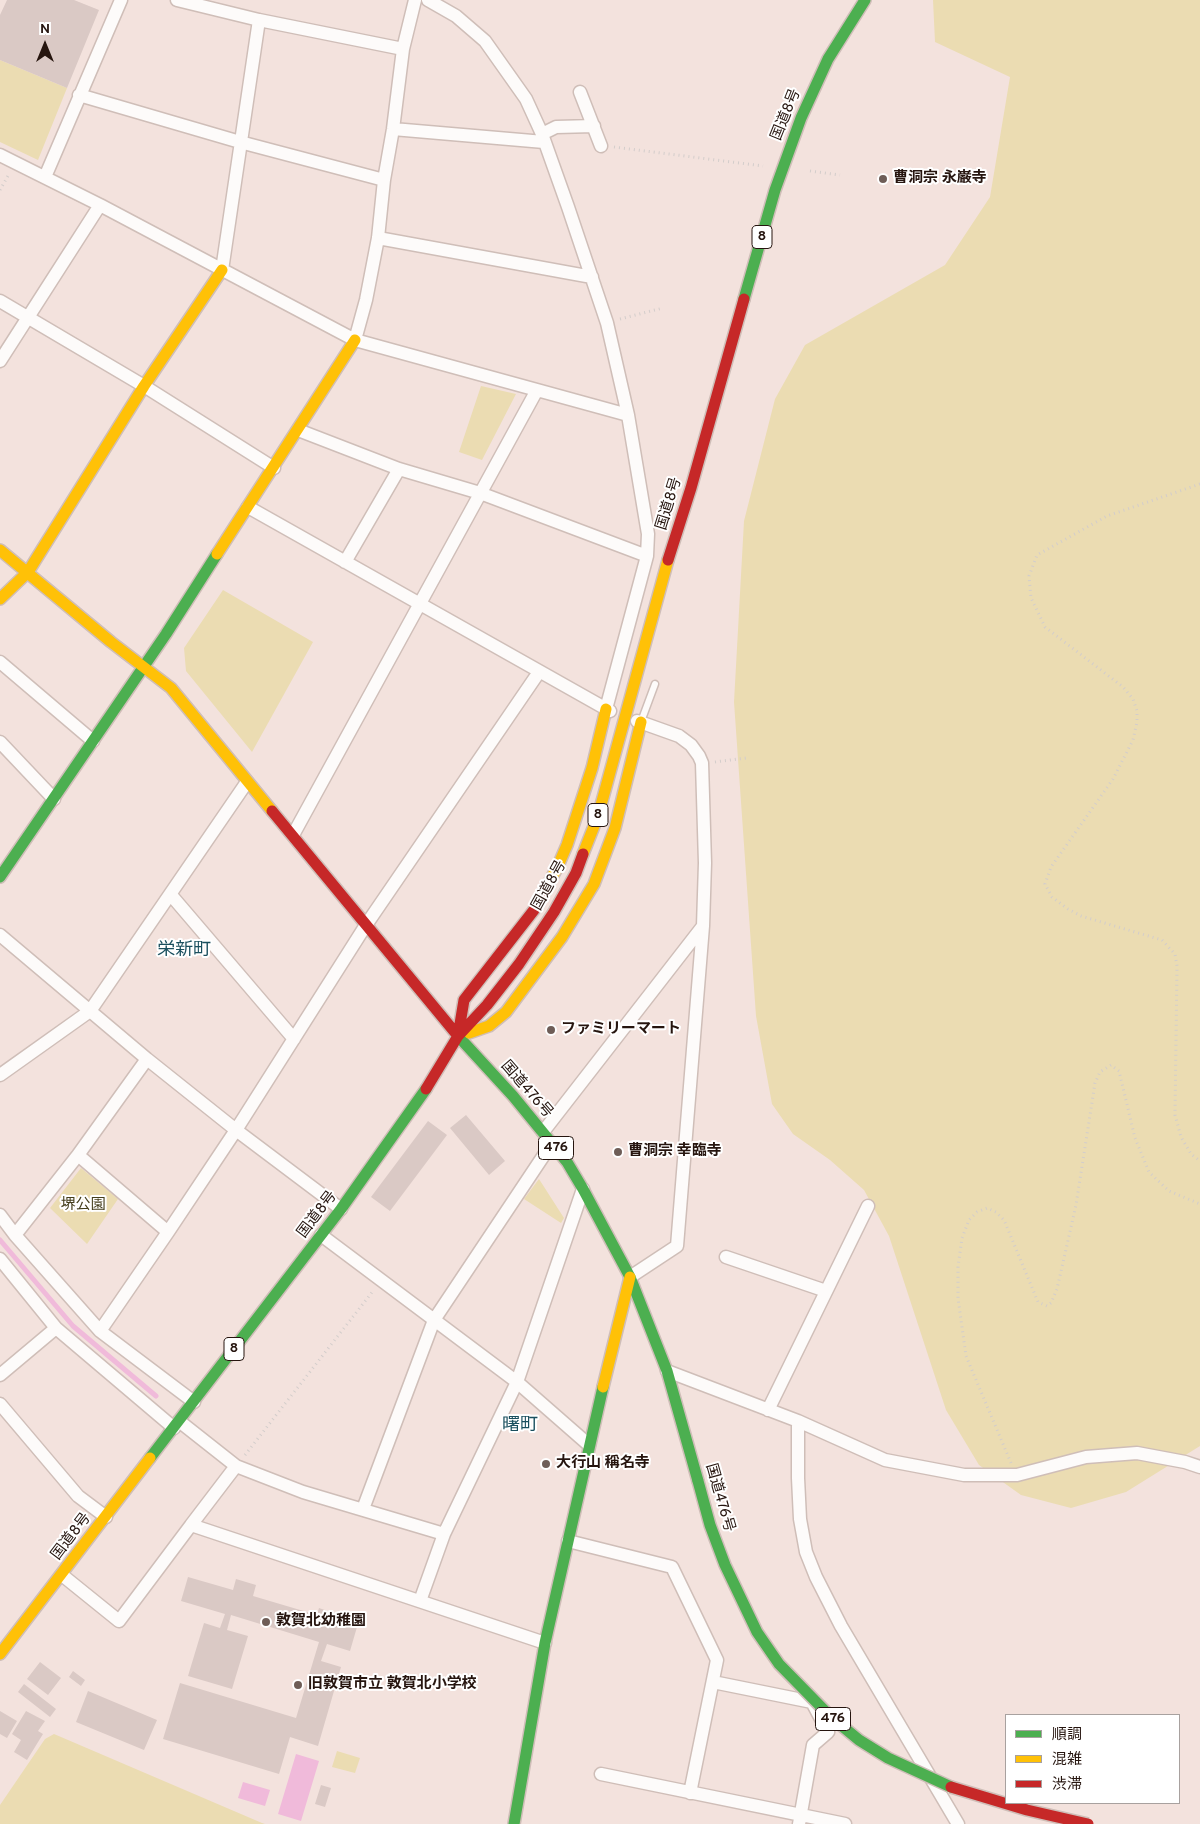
<!DOCTYPE html>
<html>
<head>
<meta charset="utf-8">
<style>
  body { margin:0 }
  #map { position:relative; width:1200px; height:1824px; overflow:hidden; background:#f3e2dd; font-family:Overpass,"Noto Sans JP",sans-serif }
  canvas { display:block }
  .legend { position:absolute; left:1005px; top:1714px; width:175px; height:90px; box-sizing:border-box; background:#fff; border:1px solid #a8a19f; margin:0; padding:6px 9px; list-style:none; font-size:15px; color:#26150f }
  .legend li { display:flex; align-items:center; gap:10px; height:25px }
  .legend b { width:25px; border:1px solid #a8a19f }
  .north { position:absolute; left:20px; top:20px; width:50px; height:50px; -webkit-text-stroke:4px #fff; paint-order:stroke; rotate:0deg; font-size:14px; font-weight:700; line-height:20px; text-align:center; color:#26150f }
  .north::after { content:''; display:block; margin:auto; width:18px; height:22px; background:#26150f; clip-path:polygon(50% 0,100% 100%,50% 72%,0 100%) }
</style>
</head>
<body>
<div id="map">
<canvas width="1200" height="1824"></canvas>
<ul class="legend">
<li><b style="height:6px;background:#4caf50"></b>順調</li>
<li><b style="height:6px;background:#ffc107"></b>混雑</li>
<li><b style="height:6px;background:#c62828"></b>渋滞</li>
</ul>
<div class="north">N</div>
</div>
<script>
const ctx = document.querySelector('canvas').getContext('2d');
ctx.lineJoin = 'round';
function fillPath(path, color) { ctx.fillStyle = color; ctx.fill(path, 'evenodd'); }
const shape = rows => new Path2D(rows.map(r => 'M' + r).join(''));
function trace(path, color, width, dash) { ctx.strokeStyle = color; ctx.lineWidth = width; ctx.lineCap = dash ? 'butt' : 'round'; ctx.setLineDash(dash || []); ctx.stroke(path); }
function write(font, color, halo, rows, align = 'center') {
  ctx.font = font + ' Overpass,"Noto Sans JP",sans-serif'; ctx.lineWidth = 4; ctx.setLineDash([]); ctx.textBaseline = 'middle'; ctx.strokeStyle = halo; ctx.fillStyle = color; for (const [text, x, y, turn = 0] of rows) {
    ctx.save(); ctx.translate(x, y); ctx.rotate((+turn || 0) * Math.PI / 180); ctx.textAlign = isNaN(turn) ? turn : align; if (halo) ctx.strokeText(text, 0, 0); ctx.fillText(text, 0, 0); ctx.restore();
  }
}
fillPath(shape([
  [933,0,1200,0,1200,1446,1126,1492,1071,1508,1021,1495,979,1465,946,1410,889,1236,864,1190,830,1160,793,1134,772,1104,756,1016,734,702,744,521,775,399,805,345,945,265,990,197,1010,77,935,42],
  [0,60,67,88,38,160,0,142],
  [481,386,516,394,482,460,459,452],
  [223,590,313,642,252,752,186,671,184,648],
  [81,1168,118,1199,87,1244,50,1208],
  [539,1179,564,1218,561,1223,524,1199],
  [54,1734,262,1823,265,1824,0,1824,0,1805,45,1739],
  [337,1751,360,1758,355,1773,332,1767]
]), '#ebdcb2');
fillPath(shape([
  [296,1754,319,1761,301,1821,278,1814],
  [243,1782,270,1790,265,1806,238,1798]
]), '#f0bada');
trace(shape([
  [0,1240,73,1326,156,1396]
]), '#f0bada', 5);
fillPath(shape([
  [7,0,74,0,99,10,67,88,0,60,0,15],
  [466,1115,505,1161,489,1175,450,1128],
  [428,1121,447,1135,390,1211,371,1197],
  [188,1577,233,1590,236,1579,256,1585,253,1596,317,1615,319,1608,336,1614,334,1620,357,1627,350,1651,327,1644,321,1661,341,1667,318,1746,290,1737,279,1774,163,1739,180,1683,296,1718,319,1642,231,1615,227,1630,248,1636,232,1689,188,1676,204,1623,220,1628,225,1614,181,1601],
  [40,1662,61,1678,48,1695,27,1679],
  [73,1671,85,1680,81,1686,69,1677],
  [24,1684,56,1709,50,1717,18,1692],
  [88,1691,157,1720,144,1750,76,1722],
  [0,1711,17,1721,7,1738,0,1734],
  [26,1711,45,1721,38,1731,43,1734,27,1760,14,1752,21,1740,12,1734],
  [321,1785,331,1788,325,1807,315,1804]
]), '#dac9c5');
const lane = shape([
  [642,719,655,684]
]);
const street = shape([
  [177,0,259,20,403,49],
  [428,0,456,16,485,41,526,99,542,134,568,207,607,323,628,415,648,534,647,556,606,709],
  [580,92,601,146],
  [79,95,240,142,384,180],
  [393,129,544,142],
  [542,134,556,127,594,126],
  [0,155,100,205,355,340,628,415],
  [45,177,121,0],
  [378,238,592,277],
  [222,270,259,20],
  [0,301,144,386,274,468],
  [355,340,366,300,378,238,384,180,393,129,403,49,415,0],
  [0,361,100,205],
  [298,430,399,469,480,493,647,556],
  [248,507,610,711],
  [345,562,399,469],
  [0,662,93,741],
  [0,742,54,799],
  [293,835,537,390],
  [171,895,294,1039],
  [0,935,147,1059,236,1130,341,1209],
  [0,1075,90,1011,247,782],
  [543,1132,703,926],
  [78,1155,168,1232],
  [0,1215,15,1235,100,1331,194,1402],
  [15,1235,78,1155,147,1059],
  [321,1235,517,1382,589,1445],
  [726,1257,826,1291],
  [0,1259,56,1328,174,1428],
  [630,1277,677,1246,703,926,705,863,702,763,699,756,691,745,679,736,637,721],
  [100,1331,168,1232,236,1130,366,925,539,672],
  [667,1371,798,1421,885,1460,964,1475,1017,1475,1086,1457,1137,1453,1185,1462,1200,1467],
  [0,1375,56,1328],
  [0,1404,78,1496,106,1517],
  [768,1410,868,1206],
  [179,1421,236,1466,303,1492,444,1534],
  [798,1421,798,1478,800,1519,806,1552,816,1577,841,1626,958,1824],
  [236,1466,191,1525,545,1643],
  [363,1509,434,1320,552,1143],
  [568,1541,672,1567,717,1660,690,1793],
  [62,1575,119,1621,191,1525],
  [420,1601,444,1534,517,1382,583,1189],
  [713,1682,812,1702,828,1732,813,1745,799,1824],
  [601,1774,845,1824]
]);
const fast = shape([
  [744,299,775,190,801,118,828,59,865,0],
  [0,877,166,634,217,554],
  [458,1036,513,1096,567,1162,583,1189,630,1277,667,1371,698,1481],
  [150,1458,341,1209,426,1089],
  [514,1824,545,1643,603,1387]
]);
const slow = shape([
  [0,550,111,642,171,688,272,811],
  [217,554,355,340],
  [0,599,28,572,144,386,222,270],
  [583,854,598,816,668,560],
  [541,897,557,868,567,845,592,768,606,709],
  [469,1033,489,1026,506,1012,562,937,594,884,615,828,641,722],
  [603,1387,630,1277],
  [0,1654,150,1458]
]);
const jam = shape([
  [668,560,691,488,744,299],
  [272,811,458,1036],
  [458,1036,464,1000,534,910,541,897],
  [426,1089,458,1036,487,1005,519,964,554,912,576,873,583,854]
]);
trace(lane, '#cfbeb8', 9);
trace(street, '#cfbeb8', 15);
trace(fast, '#cfbeb8', 14);
trace(slow, '#cfbeb8', 14);
trace(jam, '#cfbeb8', 14);
trace(shape([
  [614,147,763,166],
  [810,171,840,175],
  [0,190,9,174],
  [620,319,663,308],
  [1200,484,1107,516,1037,555,1029,576,1031,598,1045,627,1123,687,1133,699,1137,711,1137,722,1133,740,1113,779,1051,867,1045,884,1052,897,1068,909,1081,916,1162,940,1175,954,1177,966,1175,1115,1181,1137,1191,1154,1200,1161],
  [715,762,746,758],
  [245,1455,373,1291],
  [1011,1463,966,1356,958,1298,958,1267,962,1238,969,1220,977,1212,987,1208,996,1212,1004,1220,1038,1302,1047,1306,1051,1303,1057,1289,1076,1205,1095,1083,1100,1072,1111,1065,1119,1071,1135,1138,1149,1172,1169,1191,1200,1204]
]), '#d3cdcb', 3, [1, 4]);
trace(lane, '#fdfbfa', 6);
trace(street, '#fdfbfa', 12);
trace(fast, '#4caf50', 11);
trace(slow, '#ffc107', 11);
trace(jam, '#c62828', 11);
const fastBridge = shape([
  [698,1481,710,1525,725,1565,757,1632,779,1664,830,1716,859,1740,888,1758,951,1787]
]);
const jamBridge = shape([
  [951,1787,1027,1810,1088,1824]
]);
trace(fastBridge, '#cfbeb8', 14, []);
trace(jamBridge, '#cfbeb8', 14, []);
trace(fastBridge, '#4caf50', 11);
trace(jamBridge, '#c62828', 11);
for (const [x, y, r, color] of [
  [883,179,5,"#6e5d57"],
  [551,1030,5,"#6e5d57"],
  [618,1152,5,"#6e5d57"],
  [546,1464,5,"#6e5d57"],
  [266,1622,5,"#6e5d57"],
  [298,1685,5,"#6e5d57"]
]) { const dot = new Path2D(); dot.arc(x, y, r, 0, 2 * Math.PI); ctx.fillStyle = color; ctx.fill(dot); trace(dot, '#fff', 2); }
for (const [x, y, w] of [
  [762,237,20],
  [598,815,20],
  [556,1148,35],
  [234,1349,20],
  [833,1719,35]
]) { const box = new Path2D(); box.roundRect(x - w / 2, y - 11.5, w, 23, 4); ctx.fillStyle = '#fff'; ctx.fill(box); trace(box, '#26150f', 1); }
write('bold 14px', '#26150f', null, [
  ["8",762,237],
  ["8",598,815],
  ["476",556,1148],
  ["8",234,1349],
  ["476",833,1719]
]);
write('15px', '#26150f', '#fff', [
  ["国道8号",787,115,-68],
  ["国道8号",670,504,-73],
  ["国道8号",550,886,-61],
  ["国道476号",526,1090,49],
  ["国道8号",318,1215,-53],
  ["国道476号",719,1498,74],
  ["国道8号",72,1537,-53]
]);
write('bold 15px', '#26150f', '#fff', [
  ["曹洞宗 永巌寺",893,179],
  ["ファミリーマート",561,1030],
  ["曹洞宗 幸臨寺",628,1152],
  ["大行山 稱名寺",556,1464],
  ["敦賀北幼稚園",276,1622],
  ["旧敦賀市立 敦賀北小学校",308,1685]
], 'left');
write('15px', '#443d1b', '#fff', [
  ["堺公園",83,1206]
]);
write('18px', '#1a4f5e', '#fff', [
  ["栄新町",184,951],
  ["曙町",520,1426]
]);
</script>
</body>
</html>
